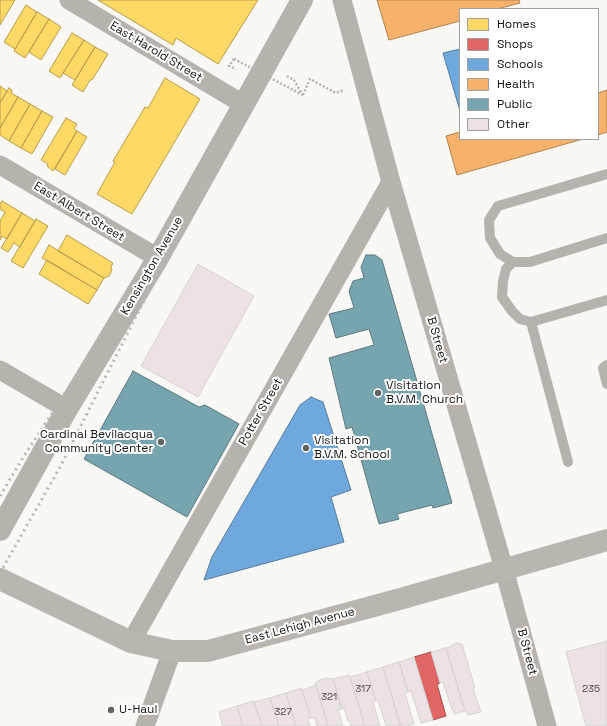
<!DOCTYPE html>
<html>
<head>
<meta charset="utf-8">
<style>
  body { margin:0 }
  #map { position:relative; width:607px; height:726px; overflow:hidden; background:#f9f8f4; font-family:"Space Grotesk",sans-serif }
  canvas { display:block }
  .legend { position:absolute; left:459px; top:8px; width:140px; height:132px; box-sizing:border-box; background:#fff; border:1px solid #a1a1a0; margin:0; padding:5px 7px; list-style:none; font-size:12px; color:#141411 }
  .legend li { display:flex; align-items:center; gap:8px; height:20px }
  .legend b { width:20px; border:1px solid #a1a1a0 }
</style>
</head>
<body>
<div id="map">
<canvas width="607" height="726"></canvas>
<ul class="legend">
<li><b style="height:11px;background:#ffd966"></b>Homes</li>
<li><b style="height:11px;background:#e06666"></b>Shops</li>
<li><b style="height:11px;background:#6fa8dc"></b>Schools</li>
<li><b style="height:11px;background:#f6b26b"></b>Health</li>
<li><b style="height:11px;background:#76a5af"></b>Public</li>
<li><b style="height:11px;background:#ece1e3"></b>Other</li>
</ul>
</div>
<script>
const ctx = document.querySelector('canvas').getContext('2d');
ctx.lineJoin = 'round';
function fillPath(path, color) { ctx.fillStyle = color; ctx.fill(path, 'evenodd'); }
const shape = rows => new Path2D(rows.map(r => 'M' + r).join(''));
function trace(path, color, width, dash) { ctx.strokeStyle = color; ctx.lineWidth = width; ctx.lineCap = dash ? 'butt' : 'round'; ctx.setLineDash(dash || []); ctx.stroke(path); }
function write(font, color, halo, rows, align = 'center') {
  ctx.font = font + ' "Space Grotesk",sans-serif'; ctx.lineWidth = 4; ctx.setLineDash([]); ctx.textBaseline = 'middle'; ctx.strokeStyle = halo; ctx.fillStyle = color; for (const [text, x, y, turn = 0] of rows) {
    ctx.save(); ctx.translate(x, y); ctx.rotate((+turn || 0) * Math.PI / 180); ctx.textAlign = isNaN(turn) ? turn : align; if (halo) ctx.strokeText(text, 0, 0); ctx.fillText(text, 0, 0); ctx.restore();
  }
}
const homes = shape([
  [0,0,15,0,0,25,0,0],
  [98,0,258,0,218,64,176,38,173,45,98,0],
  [26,5,37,12,15,49,4,42,26,5],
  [37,12,49,19,25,58,14,51,37,12],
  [49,19,61,27,41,60,29,52,49,19],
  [72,33,84,40,60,78,49,71,72,33],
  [84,40,95,47,75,80,63,73,84,40],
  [95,47,108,54,92,80,90,80,83,92,72,85,95,47],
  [165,78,200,99,132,214,97,194,115,162,113,161,145,107,148,108,165,78],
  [0,86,7,91,0,103,0,86],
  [9,88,12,90,11,93,18,97,0,128,0,103,9,88],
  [18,97,30,104,9,141,0,135,0,128,18,97],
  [30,104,42,111,21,148,9,141,30,104],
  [42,111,53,117,32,154,21,148,42,111],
  [66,118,77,124,74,129,77,131,53,171,47,166,48,164,41,160,66,118],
  [77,131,87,137,65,175,55,169,77,131],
  [2,201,22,213,7,239,2,236,0,240,0,221,5,212,0,209,0,204,2,201],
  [22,213,35,221,20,247,14,243,8,252,1,248,22,213],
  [36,219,48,226,23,268,11,261,36,219],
  [67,235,113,263,111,267,112,270,109,276,104,278,58,251,67,235],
  [49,245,104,278,97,290,42,258,49,245],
  [47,260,97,290,88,304,39,274,47,260]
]);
fillPath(homes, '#ffd966');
trace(homes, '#b89e4c', 1);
const shops = shape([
  [431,652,440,683,437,684,446,716,433,720,414,657,431,652]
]);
fillPath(shops, '#e06666');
trace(shops, '#a34d4c', 1);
const schools = shape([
  [460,49,460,111,443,53,460,49],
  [311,397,323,402,351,490,331,497,344,542,204,580,212,557,300,405,311,397]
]);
fillPath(schools, '#6fa8dc');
trace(schools, '#547c9f', 1);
const health = shape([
  [377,0,519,0,520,3,497,9,460,9,460,21,389,40,377,0],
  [607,90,607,132,598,135,598,93,607,90],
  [460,132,460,139,583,139,457,175,446,136,460,132]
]);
fillPath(health, '#f6b26b');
trace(health, '#b28350', 1);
const public = shape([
  [366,255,375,255,382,260,452,503,433,508,432,505,397,514,399,519,379,524,352,427,346,429,329,358,374,345,369,329,336,338,329,314,354,308,349,291,353,281,364,278,361,267,366,255],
  [133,371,199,407,205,405,239,424,187,517,84,459,133,371]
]);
fillPath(public, '#76a5af');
trace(public, '#597a80', 1);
const building = shape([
  [198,264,254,296,198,397,141,366,198,264],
  [607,641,607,726,586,726,566,652,607,641],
  [457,643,459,644,462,644,475,688,473,689,481,712,468,715,466,710,465,711,446,648,450,647,452,645,457,643],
  [446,648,465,711,454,714,453,709,452,710,443,682,440,683,431,652,446,648],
  [414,657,433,720,421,723,411,691,408,692,399,662,414,657],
  [399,662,408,692,405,693,414,724,408,726,401,726,383,667,399,662],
  [383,667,400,725,399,726,386,726,378,700,376,701,367,672,383,667],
  [367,672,376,701,373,702,380,726,365,726,350,677,367,672],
  [349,675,350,677,365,726,351,726,350,721,348,721,344,708,342,709,333,679,349,675],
  [326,678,333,679,342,709,338,710,343,726,328,726,315,683,320,680,326,678],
  [316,685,328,726,317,726,315,718,311,718,302,690,316,685],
  [301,688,311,718,308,719,310,726,296,726,286,693,301,688],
  [285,693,286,693,296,726,279,726,270,698,285,693],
  [270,698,279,726,262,726,254,702,270,698],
  [253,701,262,726,243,726,237,706,253,701],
  [237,706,243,726,223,726,219,712,237,706]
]);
fillPath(building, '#ece1e3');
trace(building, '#d5d4d2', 1);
trace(shape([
  [234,59,229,66,236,69],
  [287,76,294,80,302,94],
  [303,95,310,79,336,93,344,90]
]), '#b6b2ad', 2.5, [2, 2]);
trace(shape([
  [607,174,498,206,489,220,490,238,500,254,513,262,530,262,607,238],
  [513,262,506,269,503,281,502,297,512,311,520,319,531,322,607,300],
  [531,322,568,462],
  [607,365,603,368,607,384]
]), '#b8b2ad', 10);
trace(shape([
  [69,0,243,104],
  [342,0,391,182,504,569,547,726],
  [0,165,158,258],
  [0,370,67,409],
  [131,642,391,182],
  [145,726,172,651]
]), '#b8b2ad', 19);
trace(shape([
  [0,530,67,409,158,258,302,0]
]), '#b8b2ad', 22);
trace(shape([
  [0,579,131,642,172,651,208,651,400,599,607,540]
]), '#bab5af', 22);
trace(shape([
  [0,496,24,456,101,338,137,282,295,0],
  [0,573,59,469,163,263,309,0]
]), '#b9b7b3', 3, [2, 4]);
trace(shape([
  [234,59,303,95]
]), '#b6b2ad', 2.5, [2, 2]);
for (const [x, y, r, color] of [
  [378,393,4,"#646460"],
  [161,442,4,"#646460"],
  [306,448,4,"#646460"],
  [111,710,4,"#646460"]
]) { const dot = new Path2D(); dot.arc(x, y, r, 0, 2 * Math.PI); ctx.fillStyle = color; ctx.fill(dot); trace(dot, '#fff', 1.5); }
write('10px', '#4b4846', null, [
  ["317",363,689],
  ["235",591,689],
  ["321",329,697],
  ["327",283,712]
]);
write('12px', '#141411', '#fff', [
  ["East Harold Street",156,52,31],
  ["East Albert Street",79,212,31],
  ["Kensington Avenue",152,266,-60],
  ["B Street",437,340,74],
  ["Potter Street",261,412,-60],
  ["East Lehigh Avenue",300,626,-15],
  ["B Street",527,652,75]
]);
write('12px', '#141411', '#fff', [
  ["Visitation",386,386],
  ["B.V.M. Church",386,400],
  ["Cardinal Bevilacqua",153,435,"right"],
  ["Community Center",153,449,"right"],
  ["Visitation",314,441],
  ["B.V.M. School",314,455],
  ["U-Haul",119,710]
], 'left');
</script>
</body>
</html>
